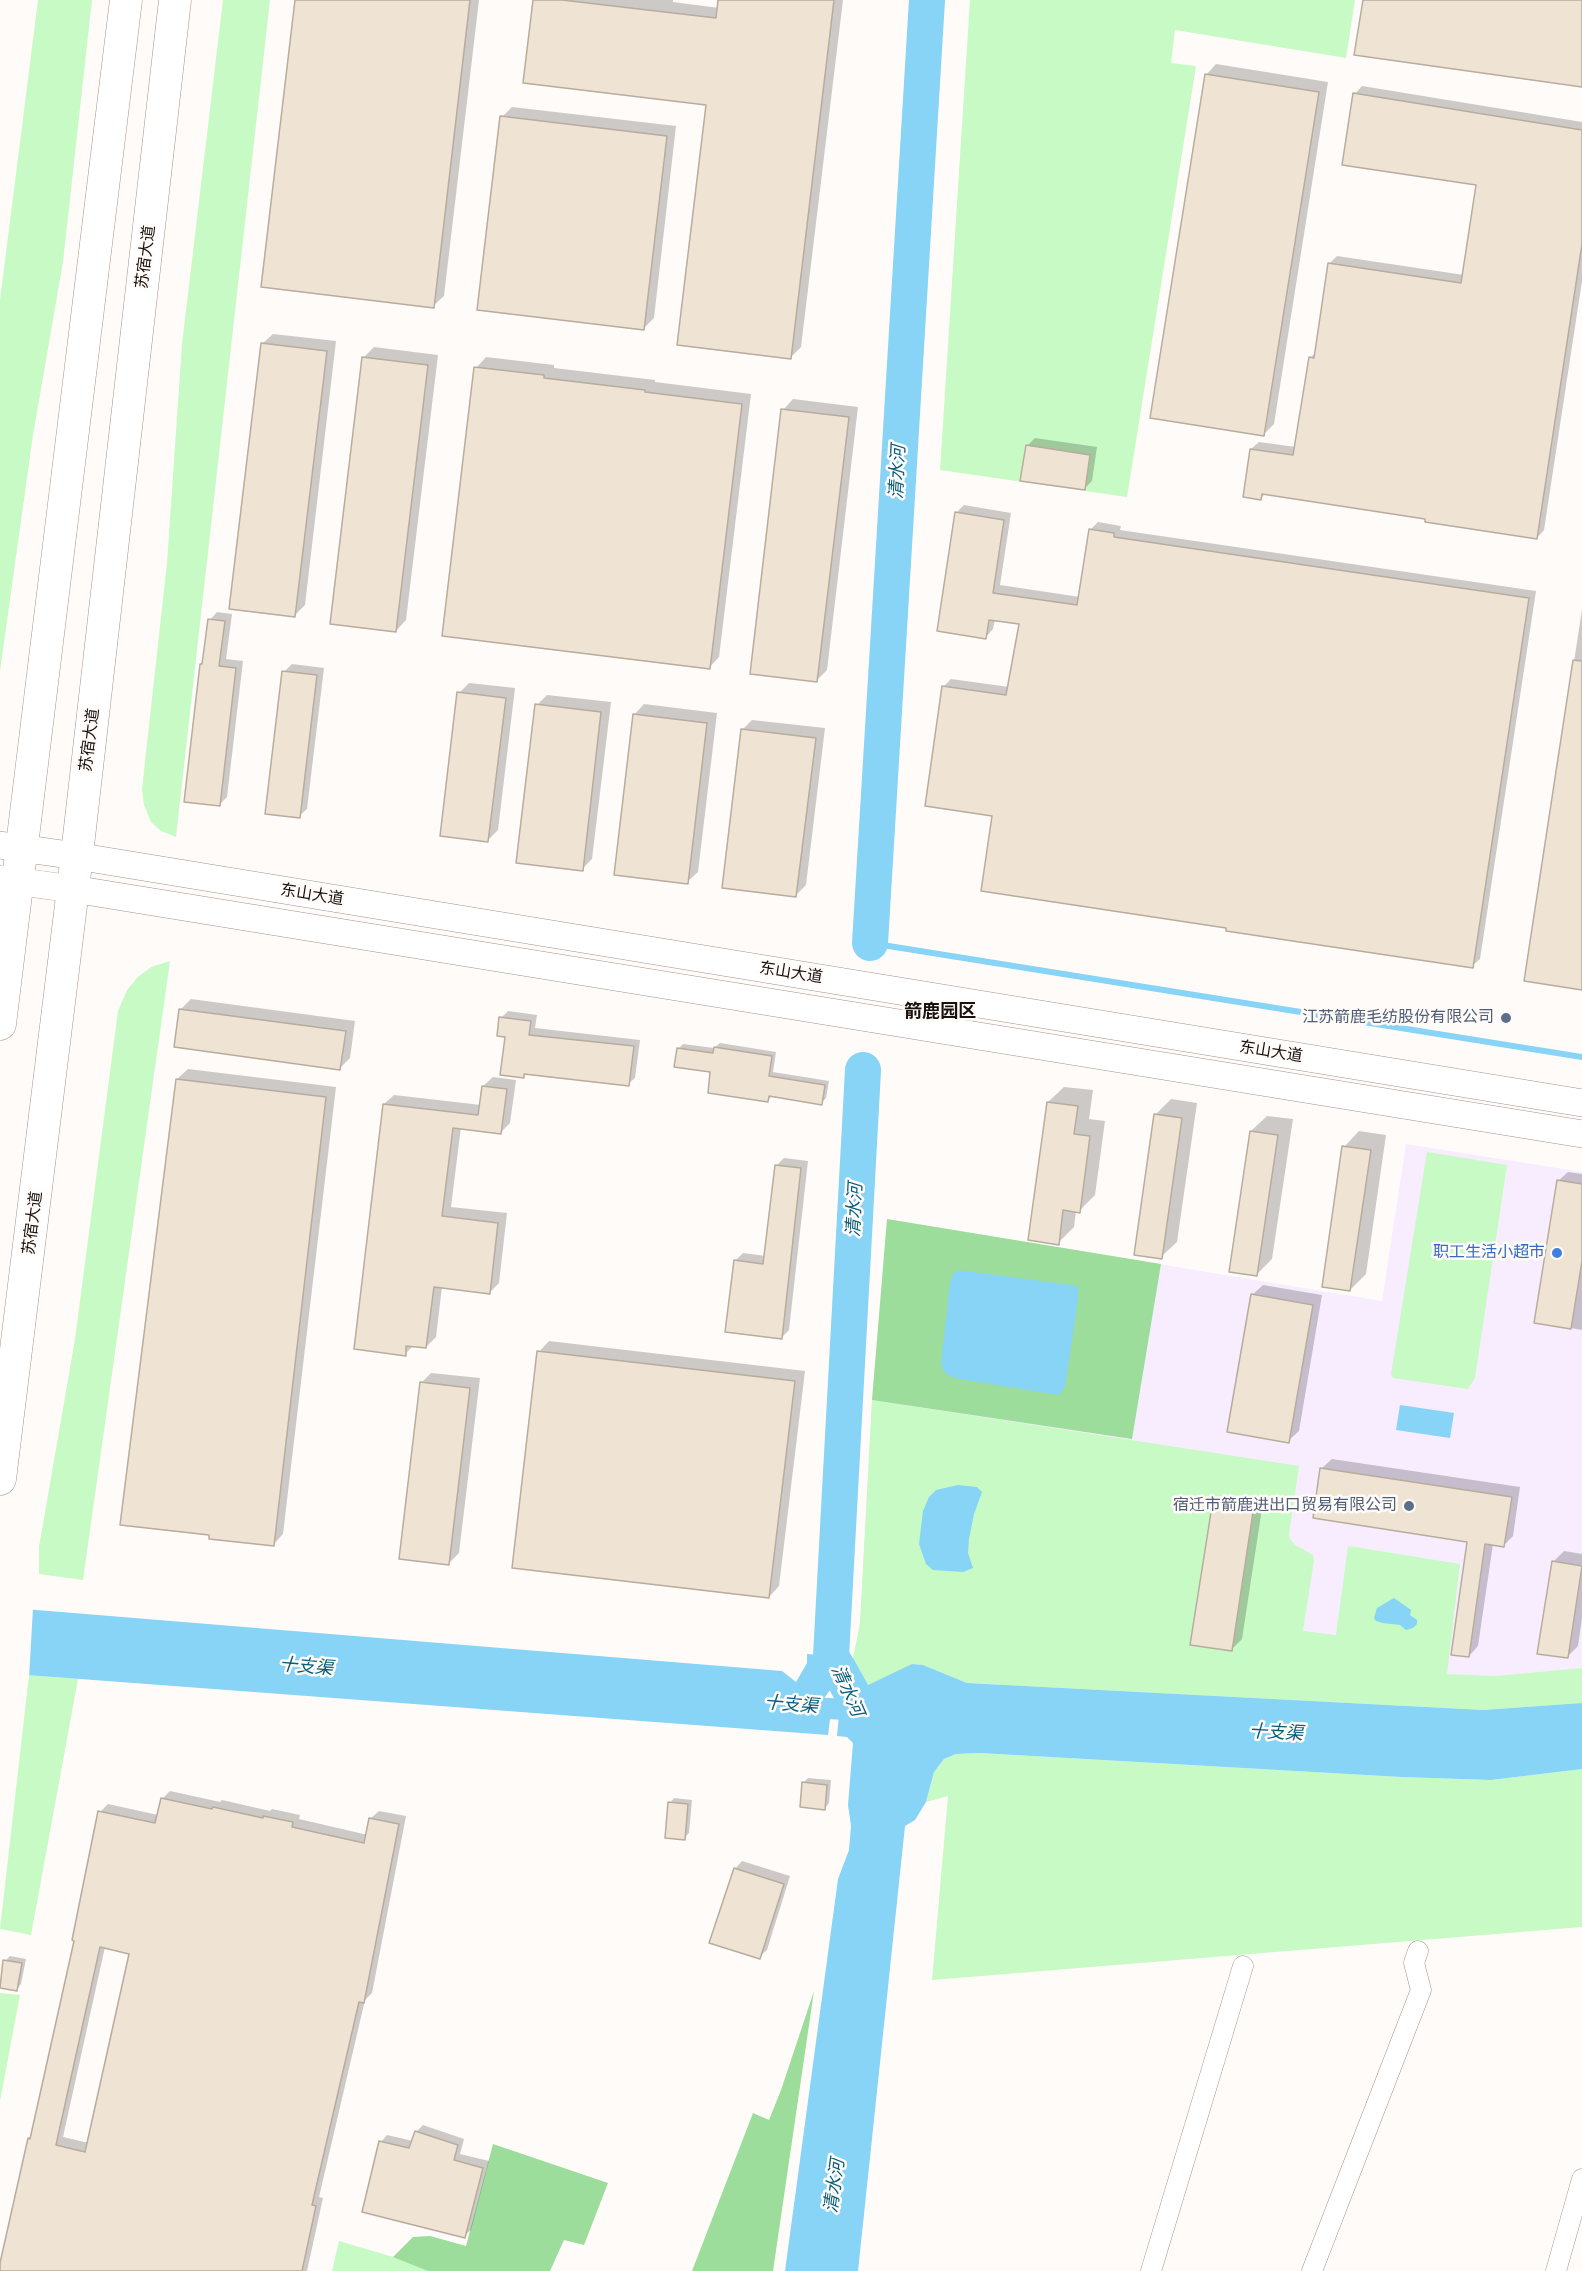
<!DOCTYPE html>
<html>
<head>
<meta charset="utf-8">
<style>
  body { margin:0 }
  canvas { display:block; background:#fffbf9 }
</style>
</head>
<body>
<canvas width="1582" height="2271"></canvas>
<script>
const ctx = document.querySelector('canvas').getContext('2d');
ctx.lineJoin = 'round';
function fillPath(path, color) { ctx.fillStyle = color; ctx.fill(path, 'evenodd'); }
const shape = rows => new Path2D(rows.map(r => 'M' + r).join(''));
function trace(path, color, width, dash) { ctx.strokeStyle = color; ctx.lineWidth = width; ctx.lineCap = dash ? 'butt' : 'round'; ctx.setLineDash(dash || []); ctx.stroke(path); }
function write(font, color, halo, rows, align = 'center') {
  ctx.font = font + ' Manrope,"Noto Sans SC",sans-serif'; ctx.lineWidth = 5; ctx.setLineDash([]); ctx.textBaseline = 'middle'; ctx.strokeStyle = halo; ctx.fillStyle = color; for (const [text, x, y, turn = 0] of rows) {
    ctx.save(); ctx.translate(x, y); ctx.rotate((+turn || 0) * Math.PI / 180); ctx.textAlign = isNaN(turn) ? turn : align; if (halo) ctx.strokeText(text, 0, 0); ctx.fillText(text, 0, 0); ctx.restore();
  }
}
fillPath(shape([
  [1406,1144,1582,1172,1582,1668,1494,1676,1342,1670,860,1623,872,1400,887,1219,1382,1301]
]), '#f7edfe');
fillPath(shape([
  [38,0,92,0,63,262,33,435,0,671,0,300],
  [223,0,270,0,176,837,161,831,151,822,144,805,142,789,167,563,182,344],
  [970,0,1355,0,1346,58,1175,30,1171,63,1196,66,1127,497,940,470],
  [170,961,83,1580,39,1574,39,1547,75,1339,118,1011,127,990,138,977,151,967],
  [1427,1152,1507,1165,1475,1378,1468,1389,1393,1378,1391,1374],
  [872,1400,1299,1466,1289,1534,1290,1539,1295,1545,1313,1555,1314,1560,1303,1631,1336,1635,1348,1546,1460,1564,1447,1674,1494,1676,1582,1668,1582,1703,1483,1710,967,1683,923,1665,913,1664,868,1685,853,1658,860,1623],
  [29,1675,78,1679,31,1935,0,1929],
  [980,1753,1401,1777,1491,1780,1582,1769,1582,1927,932,1980,948,1796,926,1802,934,1772,944,1759,956,1754],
  [0,1993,20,1995,0,2101],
  [339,2241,407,2261,428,2271,332,2271]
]), '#c7fac5');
fillPath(shape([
  [887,1219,1161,1264,1132,1439,872,1400],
  [814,1991,773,2271,692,2271,753,2113,769,2120,781,2090],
  [493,2144,608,2183,584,2245,564,2240,550,2271,428,2271,393,2257,413,2237,430,2236,466,2246]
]), '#9cdd9b');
fillPath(shape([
  [958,1270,1078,1286,1078,1299,1065,1387,1059,1395,959,1379,949,1376,943,1370,941,1363,950,1283,953,1274],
  [1400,1405,1454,1413,1450,1438,1396,1430],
  [958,1485,977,1487,982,1492,974,1514,969,1539,968,1553,973,1568,963,1572,933,1570,926,1564,919,1544,923,1511,929,1497,936,1490],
  [1394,1598,1411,1610,1410,1615,1417,1620,1417,1624,1413,1628,1406,1630,1400,1625,1383,1623,1376,1621,1374,1618,1377,1608],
  [0,1607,782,1671,796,1682,807,1663,807,1654,853,1658,868,1685,912,1664,923,1665,967,1683,1483,1710,1582,1703,1582,1769,1491,1780,1401,1777,980,1753,956,1754,944,1759,934,1772,926,1802,915,1820,905,1826,858,2271,785,2271,838,1879,849,1850,851,1826,848,1805,853,1743,847,1737,837,1736,840,1704,849,1704,836,1682,822,1701,832,1703,828,1735,0,1673]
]), '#87d4f6');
fillPath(shape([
  [0,1604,33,1608,29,1678,0,1676]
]), '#fffbf9');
fillPath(shape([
  [297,0,479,0,444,296,433,306],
  [535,0,673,0,673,2,719,8,720,0,843,0,801,347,791,357,707,103],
  [1216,64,1328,82,1274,424,1263,435,1206,75],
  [1362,86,1582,122,1582,281,1544,530,1537,538,1427,518,1266,493,1261,498,1251,449,1259,442,1296,447,1310,358,1316,352,1329,264,1337,256,1464,275,1478,184,1355,94],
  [512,107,676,126,654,318,644,328,502,117],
  [273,334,336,341,305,605,295,615,262,344],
  [374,347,438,355,406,620,396,631,364,357],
  [486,357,554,365,554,368,655,380,655,382,751,394,719,657,709,668,476,368],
  [793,399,858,407,827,670,817,680,783,410],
  [1035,438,1097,447,1092,481,1084,489,1027,446],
  [964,505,1011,513,1000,585,1080,597,1090,530,1098,522,1121,526,1120,530,1536,591,1480,959,1472,966,1228,926,994,815,944,686,951,679,1009,687,1021,623,995,619,993,629,986,637,956,513],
  [1582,609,1582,988,1526,980],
  [217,612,232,614,226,659,243,661,227,797,220,804,201,664,204,661,210,620],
  [292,664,324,668,307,809,299,816,284,672],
  [469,683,515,688,498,830,488,840,459,693],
  [547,695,611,702,592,859,582,869,537,705],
  [644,704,717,713,698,872,687,882,634,715],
  [752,720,825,728,806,885,796,895,742,730],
  [191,999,355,1021,350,1058,340,1068,181,1009],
  [508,1011,537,1015,535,1028,640,1040,635,1078,628,1084,527,1073,523,1077,501,1018],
  [720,1043,776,1052,773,1072,829,1081,826,1098,821,1103,773,1095,768,1100,712,1070,678,1049,683,1044,714,1048],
  [188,1069,336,1087,283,1534,273,1545,211,1534,177,1079],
  [493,1077,516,1080,510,1123,500,1133,461,1127,451,1207,507,1213,499,1283,489,1293,442,1287,436,1337,426,1347,414,1345,405,1354,384,1104,394,1095,481,1105,483,1086],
  [1064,1087,1093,1090,1089,1119,1105,1121,1095,1195,1079,1211,1076,1211,1074,1227,1058,1243,1048,1102],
  [1171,1099,1197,1103,1177,1242,1161,1257,1156,1114],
  [1267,1116,1293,1119,1272,1259,1257,1274,1251,1131],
  [1359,1131,1386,1135,1366,1274,1350,1290,1344,1147],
  [784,1158,808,1161,789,1330,782,1337,735,1261,743,1253,766,1256,776,1166],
  [1568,1172,1582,1174,1582,1330,1536,1322,1558,1181],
  [1263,1285,1322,1295,1299,1431,1288,1441,1252,1295],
  [549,1341,805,1371,779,1586,769,1597,539,1352],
  [431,1373,480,1378,459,1553,449,1563,421,1383],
  [1332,1459,1520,1487,1513,1536,1503,1546,1493,1544,1478,1646,1469,1656,1469,1540,1314,1517,1322,1468],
  [1223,1496,1263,1502,1242,1639,1231,1650,1213,1506],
  [1564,1551,1582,1554,1582,1618,1578,1646,1567,1657,1553,1562],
  [808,1778,831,1780,829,1803,825,1808,803,1783],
  [170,1791,220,1802,222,1800,270,1811,272,1809,300,1815,299,1819,368,1835,371,1818,379,1811,406,1816,372,1993,365,2000,319,2197,323,2198,307,2271,0,2271,76,1939,100,1812,108,1804,158,1815,162,1799],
  [105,1947,131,1953,89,2143,63,2137],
  [674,1798,692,1800,689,1833,684,1838,670,1803],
  [742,1861,790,1876,767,1950,759,1957,735,1869],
  [10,1956,26,1959,21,1984,17,1989,5,1961],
  [423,2125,464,2139,460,2154,489,2161,471,2230,464,2236,381,2142,387,2135,413,2141,416,2132]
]), '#0003');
trace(shape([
  [870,943,1582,1057]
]), '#87d4f6', 6);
trace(shape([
  [804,1707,869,1711]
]), '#87d4f6', 21);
trace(shape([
  [870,943,927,0],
  [854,1700,850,1690,831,1656,863,1070]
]), '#87d4f6', 36);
const building = shape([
  [295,0,470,0,434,308,261,287,295,0],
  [533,0,562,0,716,18,718,0,834,0,791,359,677,345,706,105,523,83,533,0],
  [1363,0,1582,0,1582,87,1354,55,1363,0],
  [1205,74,1319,92,1264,436,1150,418,1205,74],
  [1353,93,1582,130,1582,244,1537,539,1425,522,1425,519,1262,494,1261,500,1243,497,1250,449,1293,455,1309,357,1314,358,1328,263,1461,283,1476,185,1342,165,1353,93],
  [500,116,667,136,644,330,477,310,500,116],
  [261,343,327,351,295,617,229,609,261,343],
  [362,357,428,365,396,632,330,624,362,357],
  [474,367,544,375,544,378,645,390,645,392,742,404,710,669,442,636,474,367],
  [781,409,849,417,817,682,750,674,781,409],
  [1026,445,1090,455,1085,490,1020,481,1026,445],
  [955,512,1004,520,993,593,1077,605,1089,529,1114,533,1114,537,1529,598,1473,968,1226,931,1226,928,981,891,992,816,925,806,942,686,1006,695,1019,624,989,620,986,639,937,631,955,512],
  [208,619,225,621,219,666,236,668,220,806,184,802,200,664,202,664,208,619],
  [1573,660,1582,661,1582,990,1524,981,1573,660],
  [282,671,317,675,300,818,265,814,282,671],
  [457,692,506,698,488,842,440,836,457,692],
  [535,704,601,712,583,871,516,863,535,704],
  [633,714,707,723,688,884,614,875,633,714],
  [741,729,816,738,796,897,722,888,741,729],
  [179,1009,346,1031,340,1070,174,1047,179,1009],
  [499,1017,531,1021,529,1035,634,1046,629,1086,524,1074,524,1078,500,1075,505,1037,497,1036,499,1017],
  [714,1047,772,1056,769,1076,825,1085,822,1105,769,1096,768,1102,708,1093,710,1072,674,1067,677,1048,713,1053,714,1047],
  [176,1079,326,1097,274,1546,209,1539,209,1535,120,1525,176,1079],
  [482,1086,507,1089,501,1134,453,1128,442,1216,498,1223,490,1294,434,1287,426,1348,406,1346,406,1356,354,1349,383,1104,478,1115,482,1086],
  [1047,1102,1078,1106,1074,1134,1090,1136,1080,1213,1063,1210,1059,1245,1028,1240,1047,1102],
  [1154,1114,1182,1118,1162,1259,1134,1255,1154,1114],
  [1250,1131,1278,1135,1257,1276,1229,1272,1250,1131],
  [1342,1146,1371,1150,1350,1291,1322,1287,1342,1146],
  [775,1165,801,1168,782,1339,725,1332,734,1260,763,1264,775,1165],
  [1557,1180,1582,1184,1582,1261,1571,1329,1534,1323,1557,1180],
  [1251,1294,1313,1305,1289,1443,1227,1432,1251,1294],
  [537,1351,795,1381,769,1598,512,1568,537,1351],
  [420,1382,470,1388,449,1565,399,1559,420,1382],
  [1320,1468,1512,1497,1504,1547,1485,1544,1469,1657,1451,1655,1467,1542,1313,1518,1320,1468],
  [1212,1506,1253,1512,1232,1651,1190,1645,1212,1506],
  [1552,1561,1582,1566,1568,1658,1537,1654,1552,1561],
  [802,1782,827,1785,825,1810,800,1807,802,1782],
  [161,1798,212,1809,213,1807,263,1818,263,1816,293,1822,292,1827,364,1843,369,1818,399,1824,364,2003,359,2002,312,2205,316,2206,302,2271,0,2271,0,2263,28,2138,30,2139,74,1941,72,1940,98,1811,155,1823,161,1798],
  [100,1947,129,1954,85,2152,56,2145,100,1947],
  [668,1802,688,1804,685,1840,665,1838,668,1802],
  [734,1868,784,1884,760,1959,709,1943,734,1868],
  [3,1960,22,1963,17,1991,0,1988,3,1960],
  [415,2131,458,2145,454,2160,483,2168,465,2238,362,2212,379,2141,409,2148,415,2131]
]);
fillPath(building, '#efe4d4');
trace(building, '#b7ac9d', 1.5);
const minor = shape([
  [1151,2271,1243,1966],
  [1312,2271,1421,1990,1414,1963,1418,1951],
  [1556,2271,1582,2179]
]);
const secondary = shape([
  [0,845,76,856,1582,1103],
  [0,879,73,889,1582,1134]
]);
const primary = shape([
  [0,1024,126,0],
  [0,1479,73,889,175,0]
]);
trace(minor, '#a4938b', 21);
trace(secondary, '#a4938b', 28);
trace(primary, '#a4938b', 33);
trace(minor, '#fff', 20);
trace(secondary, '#fff', 27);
trace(primary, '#fff', 32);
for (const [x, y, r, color] of [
  [1506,1018,6,"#5c6f8a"],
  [1557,1253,6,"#3f7fe0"],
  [1409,1506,6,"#5c6f8a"]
]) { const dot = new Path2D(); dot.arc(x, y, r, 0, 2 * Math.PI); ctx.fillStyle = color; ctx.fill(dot); trace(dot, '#fffbf9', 2); }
write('16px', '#18110e', '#fffbf9', [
  ["苏宿大道",146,257,-83],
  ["苏宿大道",90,740,-83],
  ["东山大道",312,895,9],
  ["东山大道",791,973,9],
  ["东山大道",1271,1052,9],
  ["苏宿大道",33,1223,-83]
]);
write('16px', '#4e5e75', '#fffbf9', [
  ["江苏箭鹿毛纺股份有限公司",1494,1018],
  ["宿迁市箭鹿进出口贸易有限公司",1397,1506]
], 'right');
write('16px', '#366cbe', '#fffbf9', [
  ["职工生活小超市",1545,1253]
], 'right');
write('italic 18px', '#065e7b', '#fffbf9', [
  ["清水河",898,472,-87],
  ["清水河",855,1210,-87],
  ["十支渠",306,1667,5],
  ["清水河",847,1691,66],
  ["十支渠",791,1705,5],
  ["十支渠",1276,1733,3],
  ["清水河",835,2186,-82]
]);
write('bold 18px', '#18110e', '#fffbf9', [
  ["箭鹿园区",940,1012]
]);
</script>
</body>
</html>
